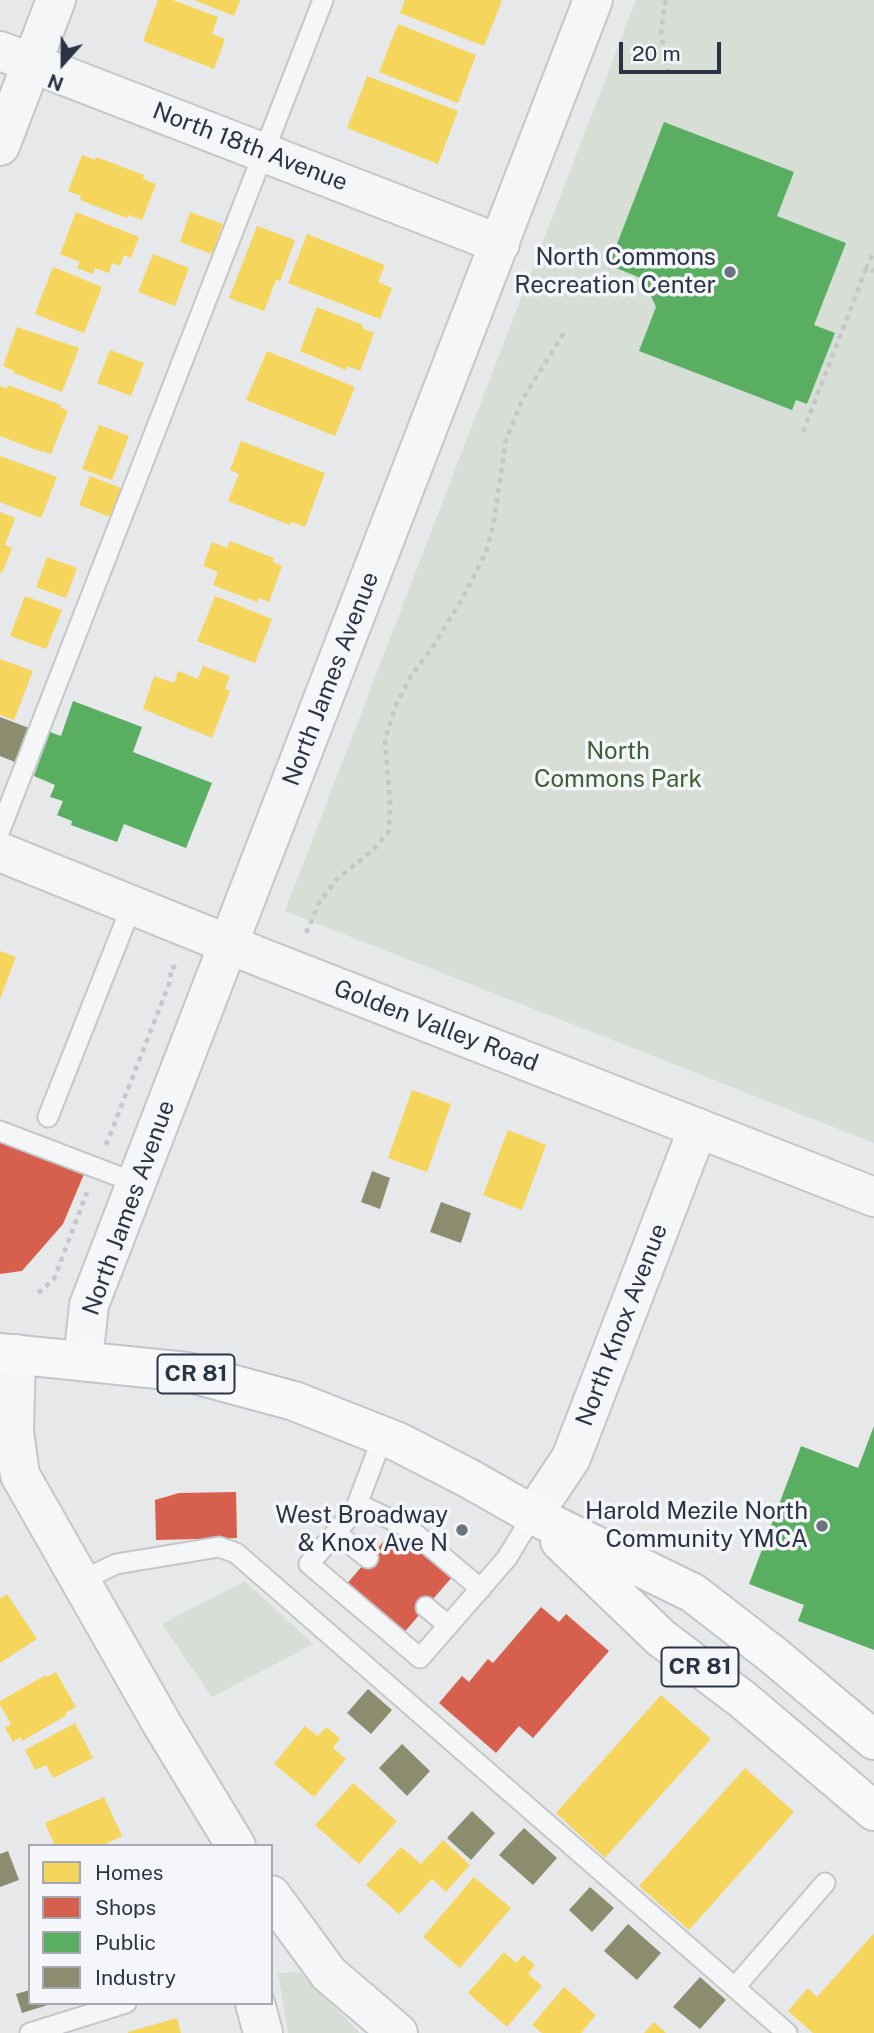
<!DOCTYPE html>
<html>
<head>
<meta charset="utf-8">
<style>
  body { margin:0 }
  #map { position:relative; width:874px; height:2033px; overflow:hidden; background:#e6e8ea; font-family:"Public Sans",sans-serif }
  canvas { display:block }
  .legend { position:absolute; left:28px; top:1844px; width:245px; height:161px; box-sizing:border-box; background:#f4f6f9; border:2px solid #a4a8b1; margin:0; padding:9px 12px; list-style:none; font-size:21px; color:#2b3445 }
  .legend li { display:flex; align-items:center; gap:14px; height:35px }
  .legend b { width:35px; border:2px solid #a4a8b1 }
  .north { position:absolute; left:28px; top:28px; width:70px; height:70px; -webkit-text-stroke:5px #f4f6f9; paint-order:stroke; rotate:201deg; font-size:19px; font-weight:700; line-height:28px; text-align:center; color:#2b3445 }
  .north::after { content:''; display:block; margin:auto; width:24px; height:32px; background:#2b3445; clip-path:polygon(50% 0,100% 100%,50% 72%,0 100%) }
  .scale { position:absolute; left:619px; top:42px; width:102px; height:32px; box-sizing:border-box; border:4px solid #2b3445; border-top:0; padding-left:9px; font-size:21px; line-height:24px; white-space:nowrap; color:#2b3445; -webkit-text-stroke:5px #f4f6f9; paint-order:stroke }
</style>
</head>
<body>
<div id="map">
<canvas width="874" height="2033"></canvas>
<ul class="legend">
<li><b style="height:19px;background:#f6d55c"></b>Homes</li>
<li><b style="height:19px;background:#d6604d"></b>Shops</li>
<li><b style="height:19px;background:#5aae61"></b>Public</li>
<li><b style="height:19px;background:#8c8c6e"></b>Industry</li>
</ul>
<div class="north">N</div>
<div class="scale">20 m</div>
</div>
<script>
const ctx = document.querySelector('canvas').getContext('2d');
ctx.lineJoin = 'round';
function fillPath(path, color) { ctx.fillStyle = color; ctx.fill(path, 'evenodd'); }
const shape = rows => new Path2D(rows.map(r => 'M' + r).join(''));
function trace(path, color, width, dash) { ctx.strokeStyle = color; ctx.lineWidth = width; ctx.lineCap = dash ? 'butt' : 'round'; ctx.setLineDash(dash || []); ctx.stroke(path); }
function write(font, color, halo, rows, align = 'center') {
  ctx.font = font + ' "Public Sans",sans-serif'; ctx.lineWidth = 7; ctx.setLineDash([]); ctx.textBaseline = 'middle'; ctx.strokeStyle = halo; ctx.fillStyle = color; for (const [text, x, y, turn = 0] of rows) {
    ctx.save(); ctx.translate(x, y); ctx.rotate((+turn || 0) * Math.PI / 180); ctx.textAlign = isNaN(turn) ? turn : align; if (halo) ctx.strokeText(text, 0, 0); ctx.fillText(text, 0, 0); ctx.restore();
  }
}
fillPath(shape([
  [636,0,874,0,874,1143,285,911],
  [245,1581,313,1644,212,1697,162,1624],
  [300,1972,360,2033,288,2033,278,1973]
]), '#d6ded6');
fillPath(shape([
  [158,0,173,0,218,17,212,34,225,39,214,69,143,41],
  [194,0,240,0,234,16],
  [405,0,499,0,502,1,484,46,400,13],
  [398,24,476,55,458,103,379,72],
  [367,76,458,111,438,164,347,128],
  [82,155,95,160,96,157,144,175,143,179,156,184,142,220,129,215,127,218,80,200,81,196,68,191],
  [76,212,139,237,131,258,124,255,120,266,112,263,109,273,95,268,93,274,77,268,80,262,60,254],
  [190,212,223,224,212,254,180,242],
  [257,226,295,240,280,281,276,280,264,311,229,298],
  [307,234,385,265,378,282,392,288,380,319,288,283],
  [153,254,189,268,175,306,138,292],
  [53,267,102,287,84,333,35,314],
  [317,307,363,325,362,328,374,333,360,371,347,366,346,370,300,351],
  [17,327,79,348,62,392,14,373,14,371,3,366],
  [110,350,144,363,131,396,97,383],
  [267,351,355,387,335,436,246,400],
  [8,385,61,405,60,407,68,411,51,454,43,451,42,452,0,436,0,386,7,389],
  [99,425,129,436,112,480,82,469],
  [241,441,325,473,305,527,291,522,290,525,228,501,239,474,230,470],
  [0,456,57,477,41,518,0,502],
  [90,476,121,488,110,517,79,505],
  [0,512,15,518,5,545,12,548,2,573,0,572],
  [230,541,274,558,273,562,282,566,269,602,259,598,257,602,213,585,218,572,203,566,212,542,227,548],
  [47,557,77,568,66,598,36,587],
  [25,596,62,610,46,649,10,636],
  [215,596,272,619,255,663,197,641],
  [0,659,33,671,14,720,0,715],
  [203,666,230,676,225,689,230,691,212,738,143,709,154,676,174,683,178,671,198,679],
  [0,951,16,957,0,999],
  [412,1090,451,1104,427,1172,388,1158],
  [508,1130,546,1145,522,1210,483,1195],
  [7,1594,37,1639,0,1663,0,1599],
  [56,1672,76,1707,65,1713,67,1715,22,1741,20,1737,13,1742,5,1728,11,1724,0,1705,0,1701,46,1675,47,1677],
  [661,1695,711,1739,605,1858,556,1813],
  [75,1723,93,1758,53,1778,46,1765,35,1770,25,1750],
  [305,1726,318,1736,326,1727,340,1738,333,1748,346,1759,314,1797,274,1764],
  [745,1768,794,1812,689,1930,639,1886],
  [353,1783,397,1821,359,1864,315,1825],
  [104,1797,122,1836,101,1846,55,1846,45,1823],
  [443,1840,470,1865,446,1892,432,1879,399,1914,366,1885,401,1847,421,1864],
  [474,1877,511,1908,460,1968,423,1937],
  [874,1933,874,2033,813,2033,788,2011,808,1988,817,1997],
  [504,1952,516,1963,523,1955,535,1965,528,1974,542,1986,507,2027,468,1993],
  [564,1987,596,2015,581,2033,542,2033,532,2025],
  [177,2018,181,2033,128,2033,128,2032],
  [654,2022,666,2033,644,2033]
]), '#f6d55c');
fillPath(shape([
  [0,1141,84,1174,63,1224,22,1271,0,1274],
  [236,1492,237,1538,156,1540,155,1500,179,1493],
  [396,1527,453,1576,401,1636,344,1587],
  [541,1607,559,1622,566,1614,609,1651,533,1738,519,1726,496,1753,439,1703,462,1676,469,1682,488,1659,493,1663]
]), '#d6604d');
fillPath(shape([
  [664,122,794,172,777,216,846,243,814,325,835,333,807,404,796,400,792,410,639,351,656,307,643,279,609,265],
  [73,701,142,727,133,752,212,783,186,848,124,824,117,842,71,825,72,821,57,815,63,801,50,797,55,785,34,776,50,732,61,736],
  [874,1426,874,1650,798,1621,804,1605,749,1584,801,1446,858,1468]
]), '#5aae61');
fillPath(shape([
  [0,717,29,728,15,762,0,756],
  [372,1171,390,1178,380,1209,361,1202],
  [441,1202,471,1213,461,1243,430,1232],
  [368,1689,392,1710,371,1734,347,1713],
  [402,1744,430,1771,407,1796,379,1768],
  [472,1811,495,1833,471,1860,447,1838],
  [524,1828,557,1858,533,1885,499,1855],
  [8,1851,19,1880,0,1887,0,1854],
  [590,1887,614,1908,592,1932,569,1910],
  [628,1924,661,1953,637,1980,604,1951],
  [700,1977,726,2000,700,2029,673,2007],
  [30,1990,30,2003,51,2004,22,2013,16,1994]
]), '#8c8c6e');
const service = shape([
  [0,830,323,0],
  [48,1117,132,905],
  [0,1131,136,1183],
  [383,1436,355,1510,309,1564,420,1658,507,1558,533,1515],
  [358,1504,407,1527,481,1589],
  [336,1533,368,1558],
  [81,1581,116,1564,219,1547,236,1553,787,2033],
  [426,1607,448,1625],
  [735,1987,825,1883],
  [30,2033,126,2003]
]);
const minor = shape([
  [0,51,500,244],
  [0,146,56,0],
  [16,1354,14,1432,20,1475,162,1724,236,1846],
  [83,1361,89,1305,593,0],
  [533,1515,571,1458,698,1128],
  [271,1895,329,1974,398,2033],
  [255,2003,263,2033]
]);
const tertiary = shape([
  [0,852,265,959,874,1197]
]);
const primary = shape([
  [0,1353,187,1372,294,1401,398,1442,470,1479,533,1515,693,1593,773,1655,874,1740],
  [560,1541,661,1638,742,1699,874,1811]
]);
trace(service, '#c4c6c8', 23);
trace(minor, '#c4c6c8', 42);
trace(tertiary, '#c4c6c8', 42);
trace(primary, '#c2c5c8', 42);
trace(shape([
  [666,0,664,7,661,34,670,78],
  [866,269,874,251],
  [803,432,866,269,874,271],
  [306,933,319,903,336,880,373,850,389,831,390,804,385,739,396,705,411,676,432,648,461,601,486,552,493,527,506,440,522,400,565,331],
  [106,1145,171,979,170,969,176,966],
  [38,1293,54,1279,87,1192]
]), '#c5c6ca', 4.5, [5, 5]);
trace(service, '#f5f6f7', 19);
trace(minor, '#f5f6f7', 38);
trace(tertiary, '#f5f6f7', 38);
trace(primary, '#f8f8f8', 38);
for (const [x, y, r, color] of [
  [730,272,7,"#6c737f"],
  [822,1526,7,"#6c737f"],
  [462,1530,7,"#6c737f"]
]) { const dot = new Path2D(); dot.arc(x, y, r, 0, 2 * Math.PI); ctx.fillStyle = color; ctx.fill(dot); trace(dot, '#f4f6f9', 2.5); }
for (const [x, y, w] of [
  [196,1374,77],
  [700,1667,77]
]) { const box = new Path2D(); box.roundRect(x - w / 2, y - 19.5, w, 39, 5); ctx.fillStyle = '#f4f6f9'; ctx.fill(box); trace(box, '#2b3445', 2); }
write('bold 23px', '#2b3445', null, [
  ["CR 81",196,1374],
  ["CR 81",700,1667]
]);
write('24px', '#2b3445', '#f4f6f9', [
  ["North 18th Avenue",250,147,21],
  ["North James Avenue",331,679,-69],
  ["Golden Valley Road",436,1026,21],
  ["North James Avenue",129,1208,-70],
  ["North Knox Avenue",622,1325,-69]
]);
write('24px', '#2b3445', '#f4f6f9', [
  ["North Commons",716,258],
  ["Recreation Center",716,286],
  ["Harold Mezile North",808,1512],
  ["Community YMCA",808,1540],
  ["West Broadway",448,1516],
  ["& Knox Ave N",448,1544]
], 'right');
write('24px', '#3f6138', '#f4f6f9', [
  ["North",618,752],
  ["Commons Park",618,780]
]);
</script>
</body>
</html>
